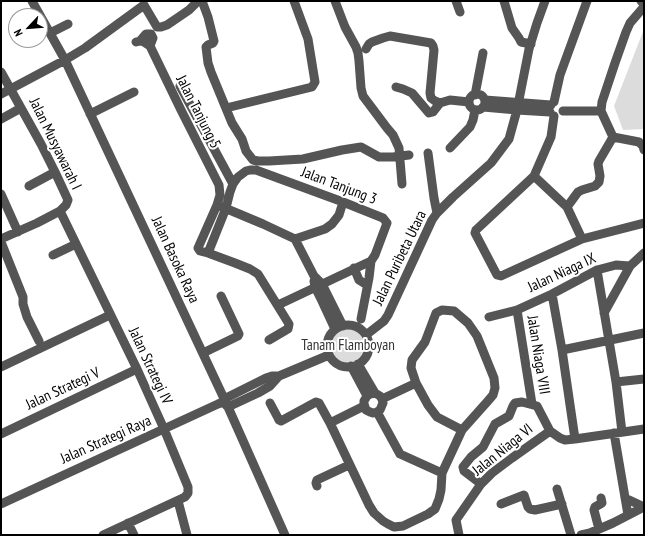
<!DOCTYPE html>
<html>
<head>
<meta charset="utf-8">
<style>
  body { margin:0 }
  #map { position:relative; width:645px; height:536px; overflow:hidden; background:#fff; font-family:"PT Sans Narrow",sans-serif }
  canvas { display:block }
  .frame { position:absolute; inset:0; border:2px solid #000; pointer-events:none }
  .north { position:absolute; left:8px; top:8px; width:40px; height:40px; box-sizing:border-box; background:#fff; border:1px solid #999; border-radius:50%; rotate:244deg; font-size:11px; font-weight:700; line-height:16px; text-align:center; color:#000 }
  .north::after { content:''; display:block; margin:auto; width:14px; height:18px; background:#000; clip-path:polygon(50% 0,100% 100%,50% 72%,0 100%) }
</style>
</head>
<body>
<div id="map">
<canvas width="645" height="536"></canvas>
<div class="frame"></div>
<div class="north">N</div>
</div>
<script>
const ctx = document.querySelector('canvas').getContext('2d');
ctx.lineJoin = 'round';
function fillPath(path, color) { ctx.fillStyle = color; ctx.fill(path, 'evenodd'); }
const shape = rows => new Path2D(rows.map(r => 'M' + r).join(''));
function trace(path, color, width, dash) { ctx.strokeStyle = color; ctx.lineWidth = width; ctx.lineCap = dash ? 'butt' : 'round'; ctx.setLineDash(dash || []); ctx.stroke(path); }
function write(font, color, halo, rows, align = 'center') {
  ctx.font = font + ' "PT Sans Narrow",sans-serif'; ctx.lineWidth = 4; ctx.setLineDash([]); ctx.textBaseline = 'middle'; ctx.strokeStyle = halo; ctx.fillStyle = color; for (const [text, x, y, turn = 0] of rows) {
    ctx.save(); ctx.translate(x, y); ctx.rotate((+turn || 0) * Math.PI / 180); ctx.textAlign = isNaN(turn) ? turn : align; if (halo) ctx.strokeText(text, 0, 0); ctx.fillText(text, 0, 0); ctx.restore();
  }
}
fillPath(shape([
  [644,29,644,129,623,130,614,106],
  '327 346a21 21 0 1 1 42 0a21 21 0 1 1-42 0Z'
]), '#dcdcdc');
trace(shape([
  [32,1,65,60,228,407,285,535],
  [202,1,208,17,214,41,213,43,208,45,206,47,208,63,211,72,232,123,242,139,246,151,253,160,258,161,269,161,303,159,342,150,361,147,379,157,393,157,409,155],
  [335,1,345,27,356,47,358,53,359,61,361,88,363,96,387,128,393,135,399,148,402,184],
  [456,1,460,12],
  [504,1,512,28,519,38,521,42,531,44],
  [50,33,68,24],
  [140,41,146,34,151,34,153,38,150,46],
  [136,42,140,41,144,42,150,46,181,110,219,185,220,195,217,205,198,248,200,251,208,253],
  [366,49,369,44,372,42,383,38,390,36,431,43,433,46,434,50,430,93,431,98,435,101,440,103,450,100,469,102],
  [1,72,41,144,55,172,68,200,66,205,60,211,37,223,1,239],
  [180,86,233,184],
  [396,87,403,89,412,93,429,113,433,112,440,103],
  [1,94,65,60,85,48,144,5,157,27,161,27,167,25,189,10,198,1],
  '469 102a8 8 0 1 1 16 0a8 8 0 1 1-16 0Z',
  [475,95,483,53],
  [485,100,551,105],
  [554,102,560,75,587,1],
  [483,107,517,110,550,112],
  [226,108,312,87,315,82,308,39,294,1],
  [563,111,601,111,602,102,615,63,626,32,630,23,643,8,644,5,643,3,641,1],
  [601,111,613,137,639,142,643,146,644,150],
  [90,114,134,92],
  [554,116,551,137,534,176,476,230,475,233,497,275,501,276,582,239,644,223],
  [1,119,21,108],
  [450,148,470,127,473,120,475,110],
  [428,153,434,198,437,213],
  [534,176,567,207,582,239],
  [29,186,55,172],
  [1,194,18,232],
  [220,206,263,224,295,239,314,276,322,284,343,326],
  [567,207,578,192,582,190,595,186,599,182,600,176,598,164,599,161,613,137],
  [60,211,137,369,164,429,188,487,188,493,185,497,103,535],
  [295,239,325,229,332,224,339,215,343,202],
  [1,242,23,297,23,304,27,317,39,341],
  [53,255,76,244],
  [354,268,359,280,367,285],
  [597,270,616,382,622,432],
  [314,281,315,287,322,301,335,329],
  [552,294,562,350,575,439],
  [517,310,532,404],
  [604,313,630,266,644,253],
  [489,317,517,310,552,294,597,270,616,265,630,266],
  [361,319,369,278,371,261],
  '327 346a21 21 0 1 1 42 0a21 21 0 1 1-42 0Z',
  [366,335,384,321,388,315,432,220,437,213,453,197,491,163,509,139,517,110,529,49,537,23,545,1],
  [269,340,286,330,288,329,289,324,258,274,250,269,235,263,208,253,226,208,230,192,233,184,238,177,246,171,250,170,256,170,343,202,383,218,387,223,375,255,371,261,278,305],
  [562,350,644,333],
  [203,353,238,336,239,334,221,296],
  [358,364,375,393,380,396,382,399,383,403,380,410,377,412,373,413,370,412,366,410,364,404,364,401,367,396,370,394,375,393],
  [351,366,367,396],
  [1,367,110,315],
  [616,382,644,379],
  [416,383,428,405,437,417,462,430],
  [224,403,228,407,258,393,270,386,279,376],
  [270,403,278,418,279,420,281,421,316,402,319,403,330,423,369,505,374,513,383,521,388,524,394,527,403,526,428,514,435,509,439,499,441,490,442,473,462,430,487,402,493,395,495,388,494,378,477,336,468,323,454,311,442,310,436,313,425,342,412,360,411,368,416,383,382,399],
  [377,412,400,454,442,473],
  [330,423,364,406],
  [614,433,628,515],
  [1,434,137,369],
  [481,484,464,471,463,467,471,457,483,447,495,424,509,416,513,406,515,403,522,402,537,406,550,431,560,438,565,440,575,439,644,429],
  [317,486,316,483,317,480,349,465],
  [557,489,571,535],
  [625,498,644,507],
  [178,501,187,535],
  [1,504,218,404,223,402,224,399,266,378,272,376,279,376,329,355],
  [501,504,524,495,528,507,530,509,535,510,562,504],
  [128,523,134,535],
  [599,529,594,510,595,507,602,503,601,498],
  [459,535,456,520,481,484,492,473,512,458,550,431],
  [581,535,590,533,613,523,644,507]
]), '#555', 9);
write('15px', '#000', '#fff', [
  ["Jalan Tanjung 5",198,112,63],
  ["Jalan Musyawarah I",55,144,64],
  ["Jalan Tanjung 3",339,186,21],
  ["Jalan Puribeta Utara",400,258,-64],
  ["Jalan Basoka Raya",175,260,65],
  ["Jalan Niaga IX",562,273,-25],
  ["Jalan Niaga VIII",538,355,81],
  ["Jalan Strategi IV",150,366,65],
  ["Jalan Strategi V",63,389,-25],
  ["Jalan Strategi Raya",106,440,-24],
  ["Jalan Niaga VI",503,450,-39]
]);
write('15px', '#333', '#fff', [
  ["Tanam Flamboyan",348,346]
]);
</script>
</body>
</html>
